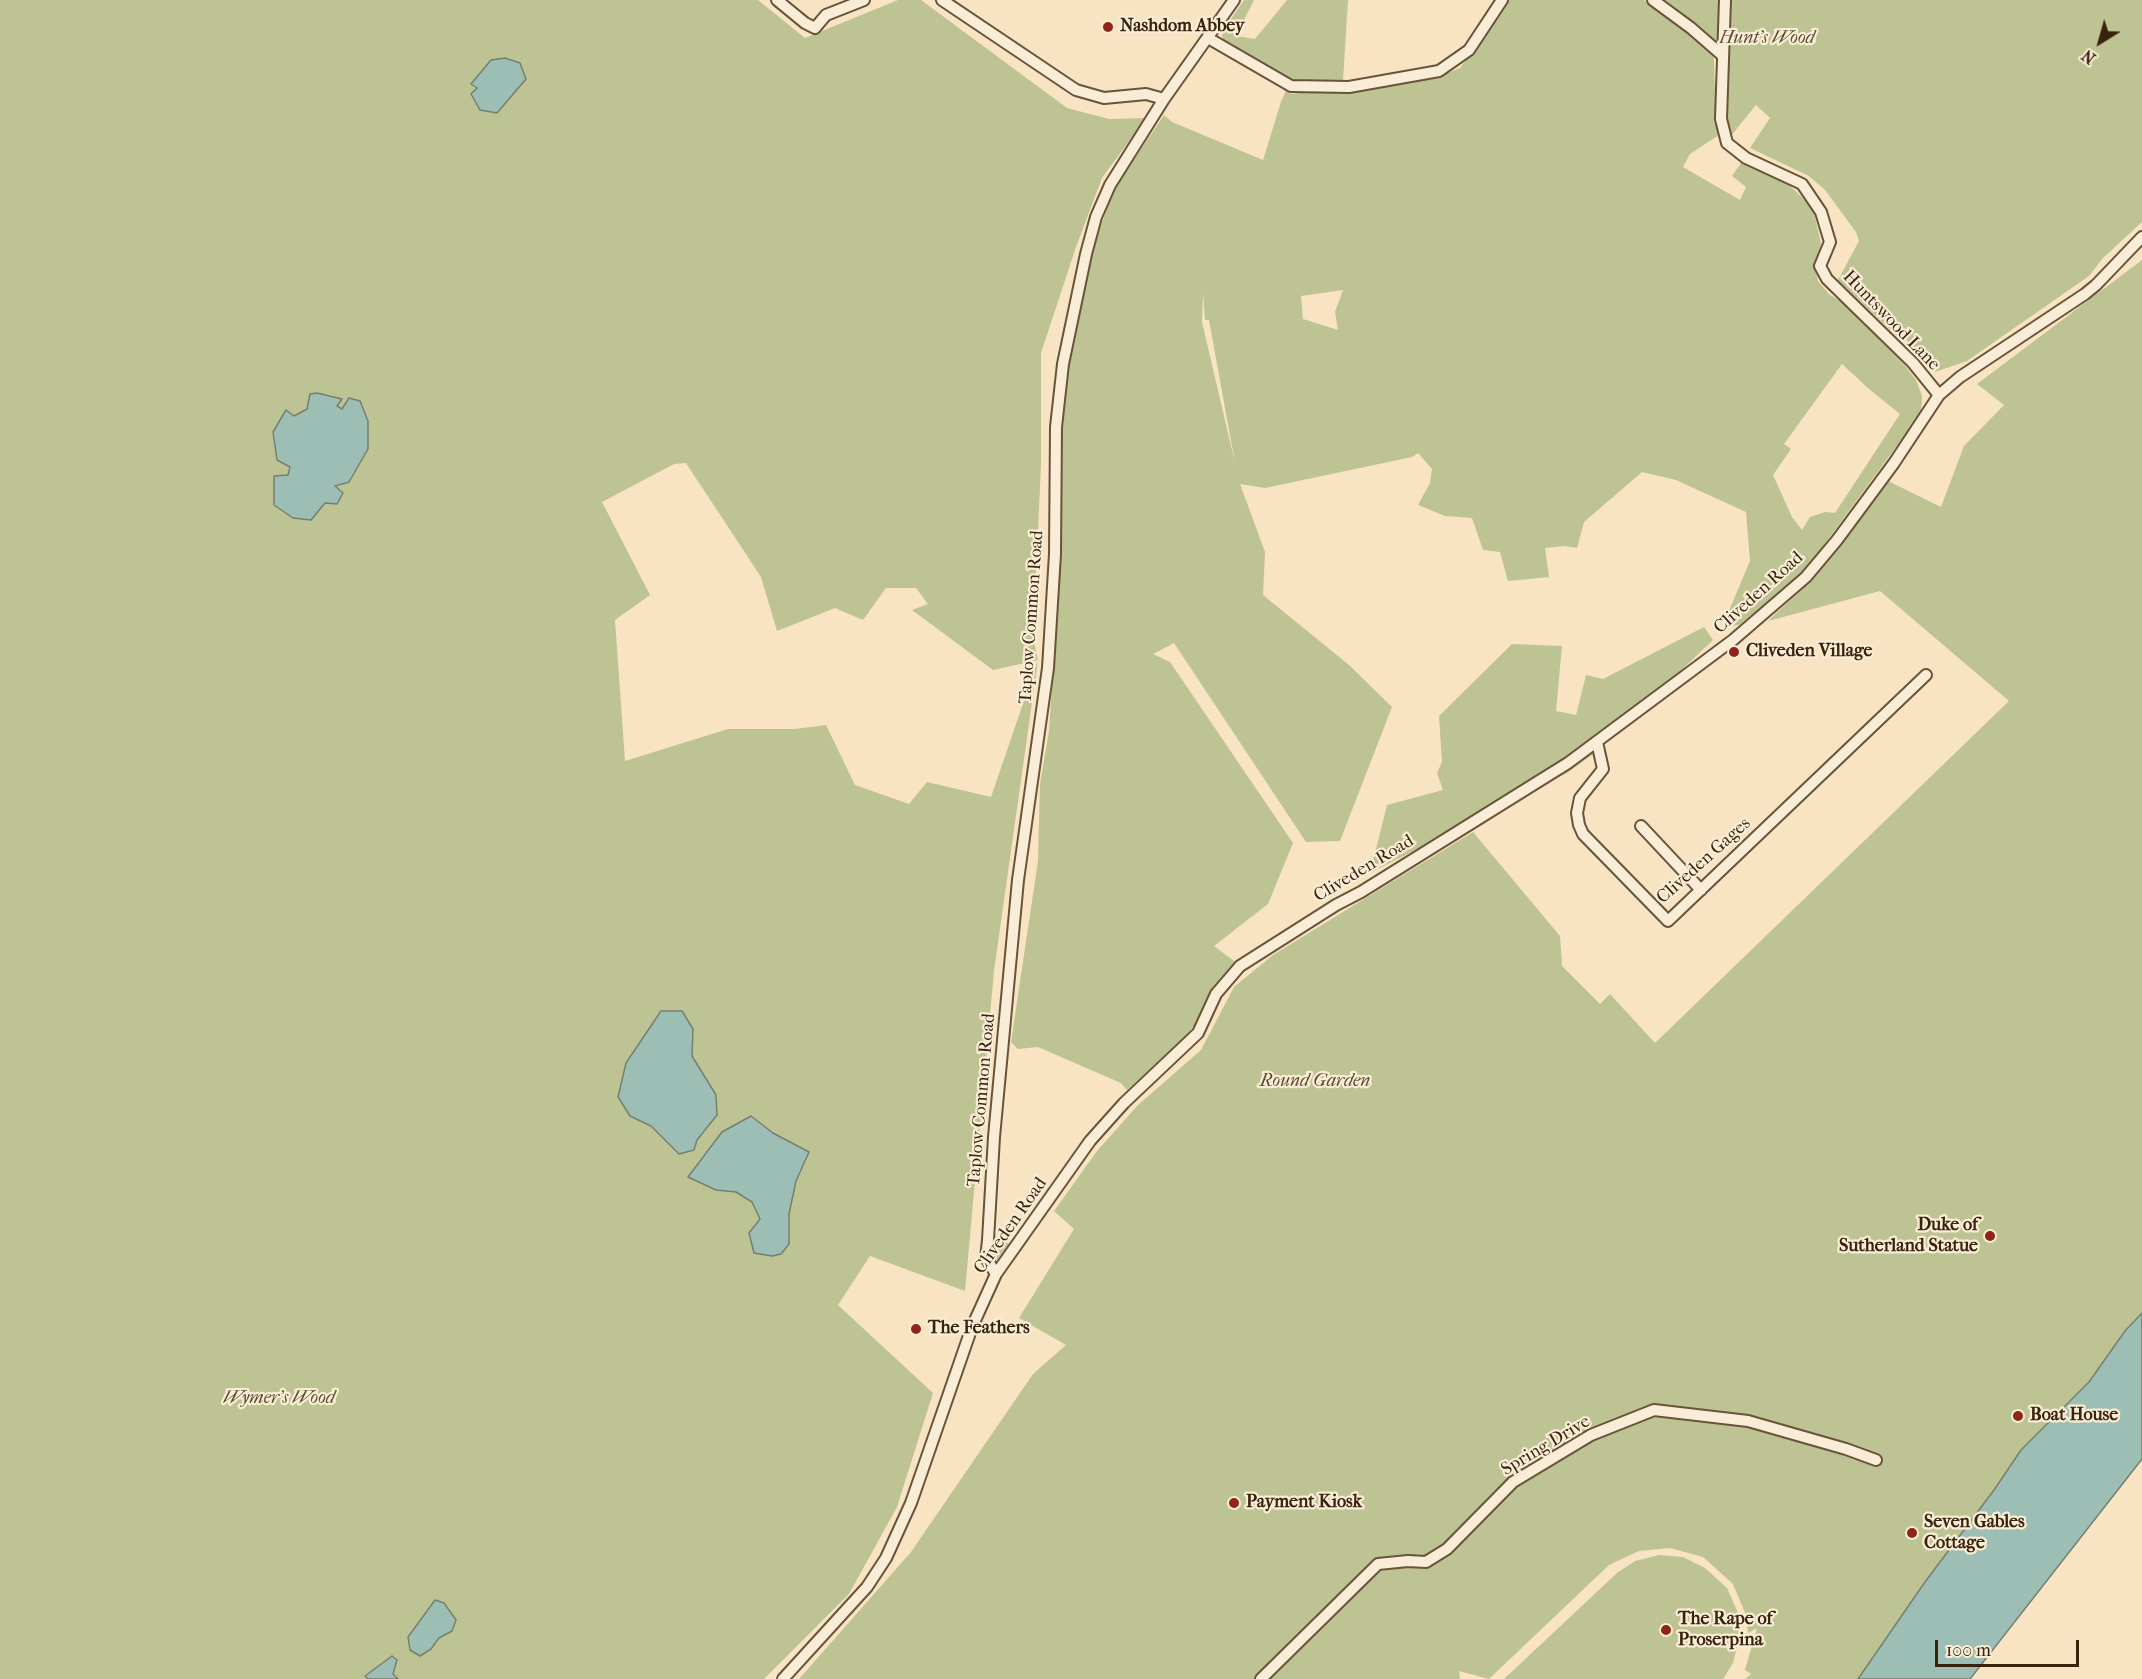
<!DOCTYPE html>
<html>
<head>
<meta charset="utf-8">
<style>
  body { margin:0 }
  #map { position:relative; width:2142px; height:1679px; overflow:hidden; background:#f8e3c2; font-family:"IM FELL French Canon",serif }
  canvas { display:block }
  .north { position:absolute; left:2070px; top:12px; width:60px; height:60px; -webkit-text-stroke:4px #faedd7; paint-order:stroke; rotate:217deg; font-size:16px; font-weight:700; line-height:24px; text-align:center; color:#39230c }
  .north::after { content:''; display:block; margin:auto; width:21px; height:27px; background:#39230c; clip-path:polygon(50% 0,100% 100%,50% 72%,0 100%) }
  .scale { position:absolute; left:1935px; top:1640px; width:144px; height:27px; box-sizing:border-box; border:3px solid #39230c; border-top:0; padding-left:8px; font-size:18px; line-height:21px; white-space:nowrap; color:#39230c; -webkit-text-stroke:4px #faedd7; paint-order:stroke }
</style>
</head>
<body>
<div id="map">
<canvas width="2142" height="1679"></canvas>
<div class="north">N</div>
<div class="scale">100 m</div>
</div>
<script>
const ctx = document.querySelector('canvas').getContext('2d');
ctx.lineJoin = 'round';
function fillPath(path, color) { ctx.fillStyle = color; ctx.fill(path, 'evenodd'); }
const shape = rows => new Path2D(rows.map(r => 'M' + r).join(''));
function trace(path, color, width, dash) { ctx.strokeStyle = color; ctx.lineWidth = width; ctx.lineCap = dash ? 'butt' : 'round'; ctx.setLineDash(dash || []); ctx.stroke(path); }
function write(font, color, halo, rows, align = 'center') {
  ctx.font = font + ' "IM FELL French Canon",serif'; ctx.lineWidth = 4.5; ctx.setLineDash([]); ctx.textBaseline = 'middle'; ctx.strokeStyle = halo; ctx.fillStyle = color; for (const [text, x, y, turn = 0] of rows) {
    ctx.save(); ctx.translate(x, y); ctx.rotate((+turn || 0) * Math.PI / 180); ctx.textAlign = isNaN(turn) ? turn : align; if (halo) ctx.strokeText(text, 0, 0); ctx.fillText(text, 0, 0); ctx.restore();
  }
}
fillPath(shape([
  [0,0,758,0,805,38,898,0,921,0,1067,108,1109,119,1146,118,1102,178,1076,247,1041,353,1041,465,1033,638,1038,660,994,971,965,1291,870,1256,838,1305,933,1393,897,1507,849,1594,764,1679,0,1679],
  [686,463,761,577,777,631,835,608,863,620,886,588,916,588,928,604,912,610,993,670,1038,660,991,797,927,782,909,804,855,785,826,725,795,729,728,729,625,761,615,620,650,595,602,502,674,464],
  [1244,0,1254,0,1236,36,1255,39,1287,0,1348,0,1343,80,1296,81,1230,47,1223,41,1222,32],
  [1509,0,1644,0,1712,52,1714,60,1716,125,1719,135,1690,154,1683,167,1740,200,1746,187,1732,176,1741,163,1787,183,1813,208,1821,244,1815,262,1818,281,1829,294,1846,305,1907,368,1916,380,1922,396,1921,413,1804,572,1739,625,1730,626,1725,620,1750,561,1746,512,1676,480,1642,472,1584,522,1577,548,1564,546,1545,548,1549,577,1508,581,1500,552,1483,550,1472,518,1445,516,1418,505,1430,483,1432,469,1418,453,1412,457,1265,488,1240,484,1265,552,1263,595,1349,665,1392,707,1340,841,1306,842,1174,643,1153,654,1170,662,1293,843,1268,904,1214,946,1238,964,1185,1038,1127,1090,1121,1083,1038,1047,1018,1049,1011,1042,1038,861,1040,784,1049,731,1062,534,1061,409,1068,351,1096,239,1115,188,1164,115,1172,122,1263,160,1281,102,1287,88,1291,94,1437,77,1460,68],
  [1343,290,1335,312,1338,330,1303,319,1301,296],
  [1203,293,1205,320,1209,320,1235,463,1202,322],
  [1842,364,1869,389,1900,414,1835,513,1825,512,1810,517,1802,530,1792,517,1773,475,1791,449,1784,444],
  [1662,0,1719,0,1717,42,1681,14],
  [1730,0,2142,0,2142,222,2103,258,2089,276,1967,361,1935,372,1838,280,1859,241,1856,232,1825,190,1809,176,1750,148,1770,118,1756,105,1730,137,1727,130,1724,94],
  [2142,260,2142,1313,2125,1331,2089,1382,2021,1450,1994,1490,1925,1582,1858,1679,1745,1679,1751,1674,1745,1670,1757,1628,1748,1633,1746,1615,1733,1584,1703,1557,1670,1548,1639,1551,1609,1565,1489,1679,1459,1671,1460,1679,799,1679,911,1552,1033,1374,1066,1345,1019,1318,1074,1229,1054,1211,1097,1151,1138,1105,1201,1050,1234,987,1273,955,1473,832,1560,936,1562,966,1600,1004,1610,994,1655,1043,2009,701,1880,591,1768,621,1813,579,1855,526,1888,481,1941,507,1964,446,2004,405,1977,384],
  [1704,627,1713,640,1592,755,1567,773,1370,873,1387,805,1443,790,1437,773,1442,762,1439,716,1512,644,1562,646,1556,711,1576,715,1586,675,1603,679],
  [993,1238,1009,1244,997,1260,990,1258],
  [1659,1555,1683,1557,1705,1568,1727,1588,1738,1613,1739,1639,1733,1663,1723,1679,1504,1679,1617,1573,1635,1561]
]), '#bec393');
const water = shape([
  [505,58,520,63,526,79,497,113,480,110,471,94,477,88,471,84,491,60,505,58],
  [317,393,342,399,337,406,342,409,349,398,360,401,368,421,368,449,349,482,335,486,343,493,337,504,325,503,311,520,293,518,274,505,274,476,288,475,290,467,277,460,273,432,286,410,294,416,307,409,310,394,317,393],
  [661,1011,682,1011,693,1029,692,1056,716,1095,717,1115,697,1140,694,1150,679,1154,651,1126,630,1116,618,1097,626,1063,661,1011],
  [751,1116,773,1133,809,1152,796,1181,789,1214,789,1244,781,1254,772,1256,754,1253,749,1233,760,1219,752,1202,736,1192,716,1190,688,1177,722,1132,751,1116],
  [2142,1313,2142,1459,1970,1679,1858,1679,1925,1582,1994,1490,2021,1450,2089,1382,2125,1331,2142,1313],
  [435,1600,444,1603,456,1620,452,1631,439,1638,431,1649,420,1656,410,1650,408,1637,435,1600],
  [392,1656,397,1660,393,1674,398,1679,368,1679,365,1676,392,1656]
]);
fillPath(water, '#9dbeb4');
trace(water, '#758071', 1.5);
const minor = shape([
  [777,0,805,23,815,28,826,15,864,0],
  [942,0,1076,90,1104,98,1146,94,1164,99],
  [1653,0,1691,28,1722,55],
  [1725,0,1721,119,1727,143,1746,158,1802,184,1821,212,1830,242,1820,266,1827,279,1913,363,1939,395],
  [1208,38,1291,86,1349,87,1439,71,1469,50,1502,0],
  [1597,742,1603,769,1580,798,1577,813,1579,825,1583,834,1668,921,1926,675],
  [1641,826,1701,890],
  [996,1274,986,1258,988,1240,994,1137,1018,880,1048,668,1055,554,1056,427,1063,364,1086,254,1096,217,1110,185,1164,99,1234,0],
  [783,1679,867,1587,886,1558,911,1503,972,1327,996,1274,1090,1141,1124,1103,1198,1033,1216,994,1240,966,1336,905,1361,892,1568,763,1733,640,1806,577,1837,540,1894,463,1939,395,1960,377,2085,294,2096,285,2142,237],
  [1261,1679,1378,1564,1408,1561,1426,1562,1447,1549,1513,1482,1591,1435,1654,1410,1748,1421,1846,1449,1876,1460]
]);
trace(minor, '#69533a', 14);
trace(minor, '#faedd7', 10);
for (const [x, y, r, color] of [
  [1108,27,6,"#8f2418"],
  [1734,652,6,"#8f2418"],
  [1990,1236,6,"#8f2418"],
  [916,1329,6,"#8f2418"],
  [2018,1416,6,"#8f2418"],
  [1234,1503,6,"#8f2418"],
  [1912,1533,6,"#8f2418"],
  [1666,1630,6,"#8f2418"]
]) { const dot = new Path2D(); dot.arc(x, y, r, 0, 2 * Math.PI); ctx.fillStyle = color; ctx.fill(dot); trace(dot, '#faedd7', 2); }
write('bold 18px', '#39230c', '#faedd7', [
  ["Nashdom Abbey",1120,27],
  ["Cliveden Village",1746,652],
  ["Duke of",1978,1226,"right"],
  ["Sutherland Statue",1978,1247,"right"],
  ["The Feathers",928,1329],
  ["Boat House",2030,1416],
  ["Payment Kiosk",1246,1503],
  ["Seven Gables",1924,1523],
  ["Cottage",1924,1544],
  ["The Rape of",1678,1620],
  ["Proserpina",1678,1641]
], 'left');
write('italic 18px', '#5a4b2e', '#faedd7', [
  ["Hunt's Wood",1767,39],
  ["Round Garden",1315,1082],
  ["Wymer's Wood",279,1399]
]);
write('18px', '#39230c', '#faedd7', [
  ["Huntswood Lane",1891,321,46],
  ["Cliveden Road",1759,593,-42],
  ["Taplow Common Road",1032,617,-86],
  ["Cliveden Gages",1704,861,-42],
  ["Cliveden Road",1364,869,-31],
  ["Taplow Common Road",982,1100,-85],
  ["Cliveden Road",1011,1226,-55],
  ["Spring Drive",1546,1446,-31]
]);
</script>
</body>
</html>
